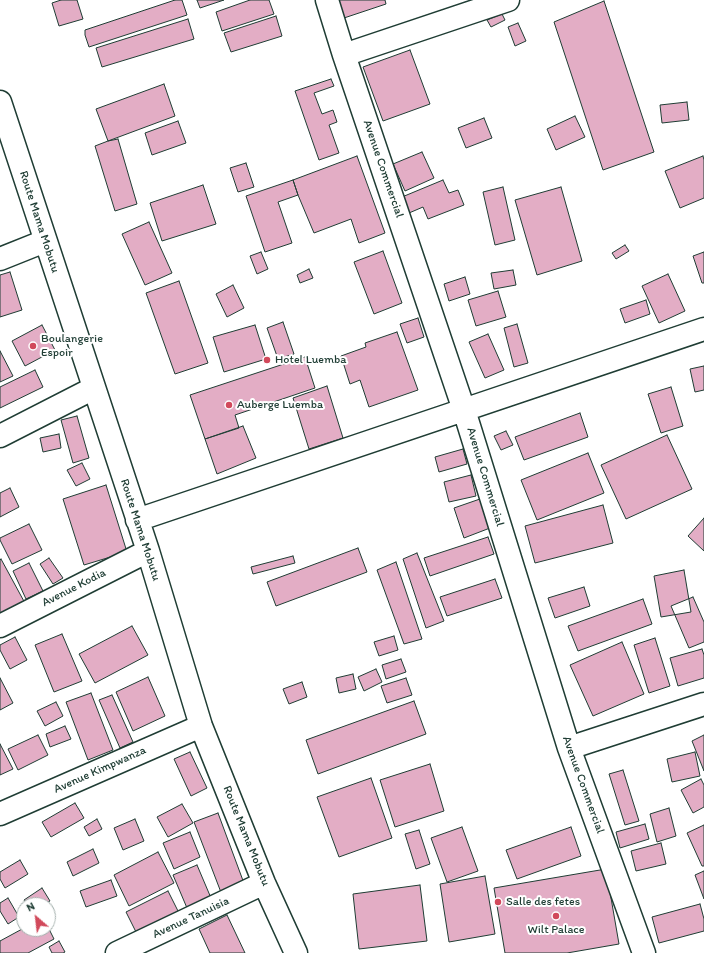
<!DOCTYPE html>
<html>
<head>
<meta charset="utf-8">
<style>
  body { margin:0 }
  #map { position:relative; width:704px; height:953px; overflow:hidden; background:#fff; font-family:Itim,sans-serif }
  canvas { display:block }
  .north { position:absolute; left:16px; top:897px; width:40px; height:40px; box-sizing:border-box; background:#fff; border:1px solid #a5b1ae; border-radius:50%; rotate:332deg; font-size:11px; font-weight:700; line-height:16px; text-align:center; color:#1f3d34 }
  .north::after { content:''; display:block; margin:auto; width:14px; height:18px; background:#d1495b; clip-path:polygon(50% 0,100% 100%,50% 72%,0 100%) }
</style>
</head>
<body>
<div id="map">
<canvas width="704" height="953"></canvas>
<div class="north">N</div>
</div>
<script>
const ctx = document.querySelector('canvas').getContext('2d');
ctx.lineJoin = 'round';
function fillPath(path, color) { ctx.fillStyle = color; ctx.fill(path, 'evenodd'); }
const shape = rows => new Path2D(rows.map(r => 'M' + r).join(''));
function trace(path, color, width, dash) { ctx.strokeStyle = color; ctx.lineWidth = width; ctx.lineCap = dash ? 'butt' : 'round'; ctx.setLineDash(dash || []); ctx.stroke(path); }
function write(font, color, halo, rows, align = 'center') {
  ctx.font = font + ' Itim,sans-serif'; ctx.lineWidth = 4; ctx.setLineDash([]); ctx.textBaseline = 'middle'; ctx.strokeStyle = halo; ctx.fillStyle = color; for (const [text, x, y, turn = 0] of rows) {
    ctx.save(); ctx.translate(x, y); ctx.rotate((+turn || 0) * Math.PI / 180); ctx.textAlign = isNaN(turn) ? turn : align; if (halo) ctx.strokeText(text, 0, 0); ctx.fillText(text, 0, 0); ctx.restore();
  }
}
const building = shape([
  [61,0,77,0,83,19,59,26,52,3,61,0],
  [175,0,182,0,187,15,89,47,85,35,85,30,175,0],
  [197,0,224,0,200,8,197,0],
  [250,0,269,0,274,14,222,31,216,12,250,0],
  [338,0,385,0,386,4,344,18,338,0],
  [604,1,654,152,603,170,554,22,604,1],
  [502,14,505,20,491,27,487,20,502,14],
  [276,16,282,36,231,52,224,33,276,16],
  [188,19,194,39,102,67,96,48,188,19],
  [518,23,526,41,515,46,508,27,518,23],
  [410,50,430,104,383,121,363,67,410,50],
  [331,79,334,86,314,93,322,114,333,110,337,122,329,125,339,153,319,160,295,91,331,79],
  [164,84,175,116,108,141,96,109,164,84],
  [687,102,689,120,662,123,660,105,687,102],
  [575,116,585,137,556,150,547,129,575,116],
  [484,118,492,138,466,148,458,128,484,118],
  [178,121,186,143,152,155,145,133,178,121],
  [118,139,137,204,115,211,95,146,108,141,118,139],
  [422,152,434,178,405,191,393,164,422,152],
  [357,156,385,233,359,243,351,219,314,233,298,195,293,180,357,156],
  [703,156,704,160,704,198,680,208,665,171,703,156],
  [246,163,254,187,238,192,230,168,246,163],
  [293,180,298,195,278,202,292,243,265,252,246,196,293,180],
  [443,180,449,193,458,190,464,205,428,219,423,207,409,213,402,197,443,180],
  [203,185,216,224,162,241,150,203,203,185],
  [503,187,515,240,495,245,483,192,503,187],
  [561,187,582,261,537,275,515,200,561,187],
  [149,222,172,273,145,285,122,234,149,222],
  [625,245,629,251,616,259,612,253,625,245],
  [383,251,402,303,374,314,354,262,383,251],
  [261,252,268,269,257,274,250,256,261,252],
  [704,252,704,283,702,283,693,256,704,252],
  [309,269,313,278,300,283,297,275,309,269],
  [513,270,516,285,494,289,491,273,513,270],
  [10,272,22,310,0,317,0,275,10,272],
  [668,274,685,311,659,323,642,286,668,274],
  [465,277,470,294,449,301,444,284,465,277],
  [179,281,208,363,175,374,146,293,179,281],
  [233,285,244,308,227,317,216,294,233,285],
  [498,291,506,317,476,326,468,300,498,291],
  [646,300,650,314,625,323,620,309,646,300],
  [418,318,424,337,407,343,400,324,418,318],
  [283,322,294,354,278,359,267,328,283,322],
  [517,324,528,363,514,367,504,328,517,324],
  [42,325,55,350,25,366,12,341,42,325],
  [255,325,266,359,224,372,213,337,255,325],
  [397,332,418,390,369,407,360,380,350,384,341,356,366,347,365,343,397,332],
  [488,334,504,370,485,378,469,342,488,334],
  [0,351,13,376,0,382,0,351],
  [305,357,315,388,235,415,239,428,205,439,190,395,305,357],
  [704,366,704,390,695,392,690,369,704,366],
  [35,370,43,387,0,408,0,387,35,370],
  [327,386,343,438,309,449,293,398,327,386],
  [671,387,683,426,661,433,648,394,671,387],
  [580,413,588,437,524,460,515,437,580,413],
  [77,416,89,458,73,463,61,420,77,416],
  [243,426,256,458,217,474,205,439,243,426],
  [506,431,513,445,501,450,494,436,506,431],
  [59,434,61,448,43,452,40,438,59,434],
  [667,435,692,489,626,519,601,465,667,435],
  [463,449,467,464,439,472,435,457,463,449],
  [588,453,604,493,537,520,521,480,588,453],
  [82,463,90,479,76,486,67,470,82,463],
  [471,475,476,496,449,502,444,482,471,475],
  [106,485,127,552,84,565,63,499,106,485],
  [10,488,19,507,0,517,0,493,10,488],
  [480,499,490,528,464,538,454,508,480,499],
  [603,505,613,543,535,563,525,526,603,505],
  [704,518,704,551,688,536,704,518],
  [29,524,42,550,12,564,0,540,0,538,29,524],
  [488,537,494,554,430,576,424,558,488,537],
  [358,548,367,572,276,606,267,582,358,548],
  [417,553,444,621,426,628,403,559,417,553],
  [293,556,295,563,253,574,251,567,293,556],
  [49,558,63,578,53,584,40,564,49,558],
  [1,559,26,605,0,619,0,560,1,559],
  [396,562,422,639,404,644,377,570,396,562],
  [29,563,43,591,26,599,13,571,29,563],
  [684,570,691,612,661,617,654,576,684,570],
  [495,579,502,598,447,616,440,597,495,579],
  [584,587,590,606,555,618,548,598,584,587],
  [693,597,704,622,704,642,689,648,671,606,693,597],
  [643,599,652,624,578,651,568,626,643,599],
  [132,626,148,655,95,683,79,654,132,626],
  [62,634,82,681,54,692,35,645,62,634],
  [394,636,398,650,379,656,374,642,394,636],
  [15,637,27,660,10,669,0,650,0,645,15,637],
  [655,638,670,686,649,693,634,645,655,638],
  [622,642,644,694,593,716,570,665,622,642],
  [702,649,704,655,704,678,678,686,670,658,702,649],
  [401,659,406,672,386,679,382,665,401,659],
  [376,669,382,682,364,691,358,677,376,669],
  [353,674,356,689,339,693,336,678,353,674],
  [148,677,165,716,133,731,116,692,148,677],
  [0,678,13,703,0,710,0,678],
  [406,678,412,695,387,703,381,686,406,678],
  [302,682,307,697,289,704,283,689,302,682],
  [91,693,113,750,88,760,66,702,91,693],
  [112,695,133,742,120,748,99,700,112,695],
  [414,701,426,734,318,774,306,740,414,701],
  [56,702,63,716,45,726,37,711,56,702],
  [65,726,71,739,50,747,46,734,65,726],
  [38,735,48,755,18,770,8,749,38,735],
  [704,735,704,771,692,741,704,735],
  [0,744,13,769,0,775,0,744],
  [190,752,207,788,191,796,174,759,190,752],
  [695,752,700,776,672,782,667,759,695,752],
  [430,764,444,811,395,827,380,780,430,764],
  [623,770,639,821,625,825,609,774,623,770],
  [371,778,392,838,339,857,317,797,371,778],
  [701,779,704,785,704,807,693,813,681,790,701,779],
  [75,803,84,818,51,837,42,822,75,803],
  [182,804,193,823,168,837,157,817,182,804],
  [669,808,676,836,657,842,650,814,669,808],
  [218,813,245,886,222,895,194,822,218,813],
  [97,819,102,829,89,836,84,827,97,819],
  [135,819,144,841,123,850,114,828,135,819],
  [645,824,649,839,620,848,616,832,645,824],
  [704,825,704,866,702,866,687,833,704,825],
  [462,827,478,871,447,882,431,838,462,827],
  [571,827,581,856,517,879,506,850,571,827],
  [419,830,430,864,416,869,405,834,419,830],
  [190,832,200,857,174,869,163,843,190,832],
  [661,843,666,864,636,871,631,851,661,843],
  [93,849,99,863,73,876,67,862,93,849],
  [158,852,174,883,129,906,114,875,158,852],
  [20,860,28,874,5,888,0,879,0,872,20,860],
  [197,865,211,898,187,908,173,875,197,865],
  [606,869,619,944,567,953,505,953,494,888,606,869],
  [704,871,704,899,695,875,704,871],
  [485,876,495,934,449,942,440,884,485,876],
  [111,880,117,896,86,907,80,891,111,880],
  [420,885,427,941,359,949,353,894,420,885],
  [42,888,50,901,43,905,27,905,24,900,42,888],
  [168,891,179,913,137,934,126,912,168,891],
  [8,898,19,917,8,924,0,911,0,903,8,898],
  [700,904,704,919,704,931,659,943,652,917,700,904],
  [227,915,245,953,210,953,199,929,227,915],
  [48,927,54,939,28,953,0,953,0,941,24,928,24,929,48,929,48,927],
  [59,941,65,952,63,953,52,953,49,947,59,941]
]);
fillPath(building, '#e3adc5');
trace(building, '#1f3d34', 1);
const minor = shape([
  [327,0,344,55,464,410,569,748,644,953],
  [344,55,508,0],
  [0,102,148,551,201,726,264,883,296,953],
  [0,259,45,241],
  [0,436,94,388],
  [137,520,704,329],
  [0,626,148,551],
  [569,748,704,704],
  [0,814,201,726],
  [117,953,264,883]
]);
trace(minor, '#1f3d34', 25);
trace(minor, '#fff', 22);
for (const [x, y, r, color] of [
  [33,346,4,"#d1495b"],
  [267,360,4,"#d1495b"],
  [229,405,4,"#d1495b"],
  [498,902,4,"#d1495b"],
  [556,916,4,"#d1495b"]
]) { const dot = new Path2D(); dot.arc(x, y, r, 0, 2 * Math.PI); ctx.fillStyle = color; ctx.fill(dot); trace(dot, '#fff', 1.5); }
write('12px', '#1f3d34', '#fff', [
  ["Avenue Commercial",383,169,71],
  ["Route Mama Mobutu",39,222,72],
  ["Avenue Commercial",485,477,73],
  ["Route Mama Mobutu",140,530,72],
  ["Avenue Kodia",74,588,-27],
  ["Avenue Kimpwanza",100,770,-24],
  ["Avenue Commercial",583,785,70],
  ["Route Mama Mobutu",246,836,68],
  ["Avenue Tanuisia",191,918,-25]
]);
write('12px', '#1f3d34', '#fff', [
  ["Boulangerie",41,339],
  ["Espoir",41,353],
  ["Hotel Luemba",275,360],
  ["Auberge Luemba",237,405],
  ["Salle des fetes",506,902],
  ["Wilt Palace",556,930,"center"]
], 'left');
</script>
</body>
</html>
